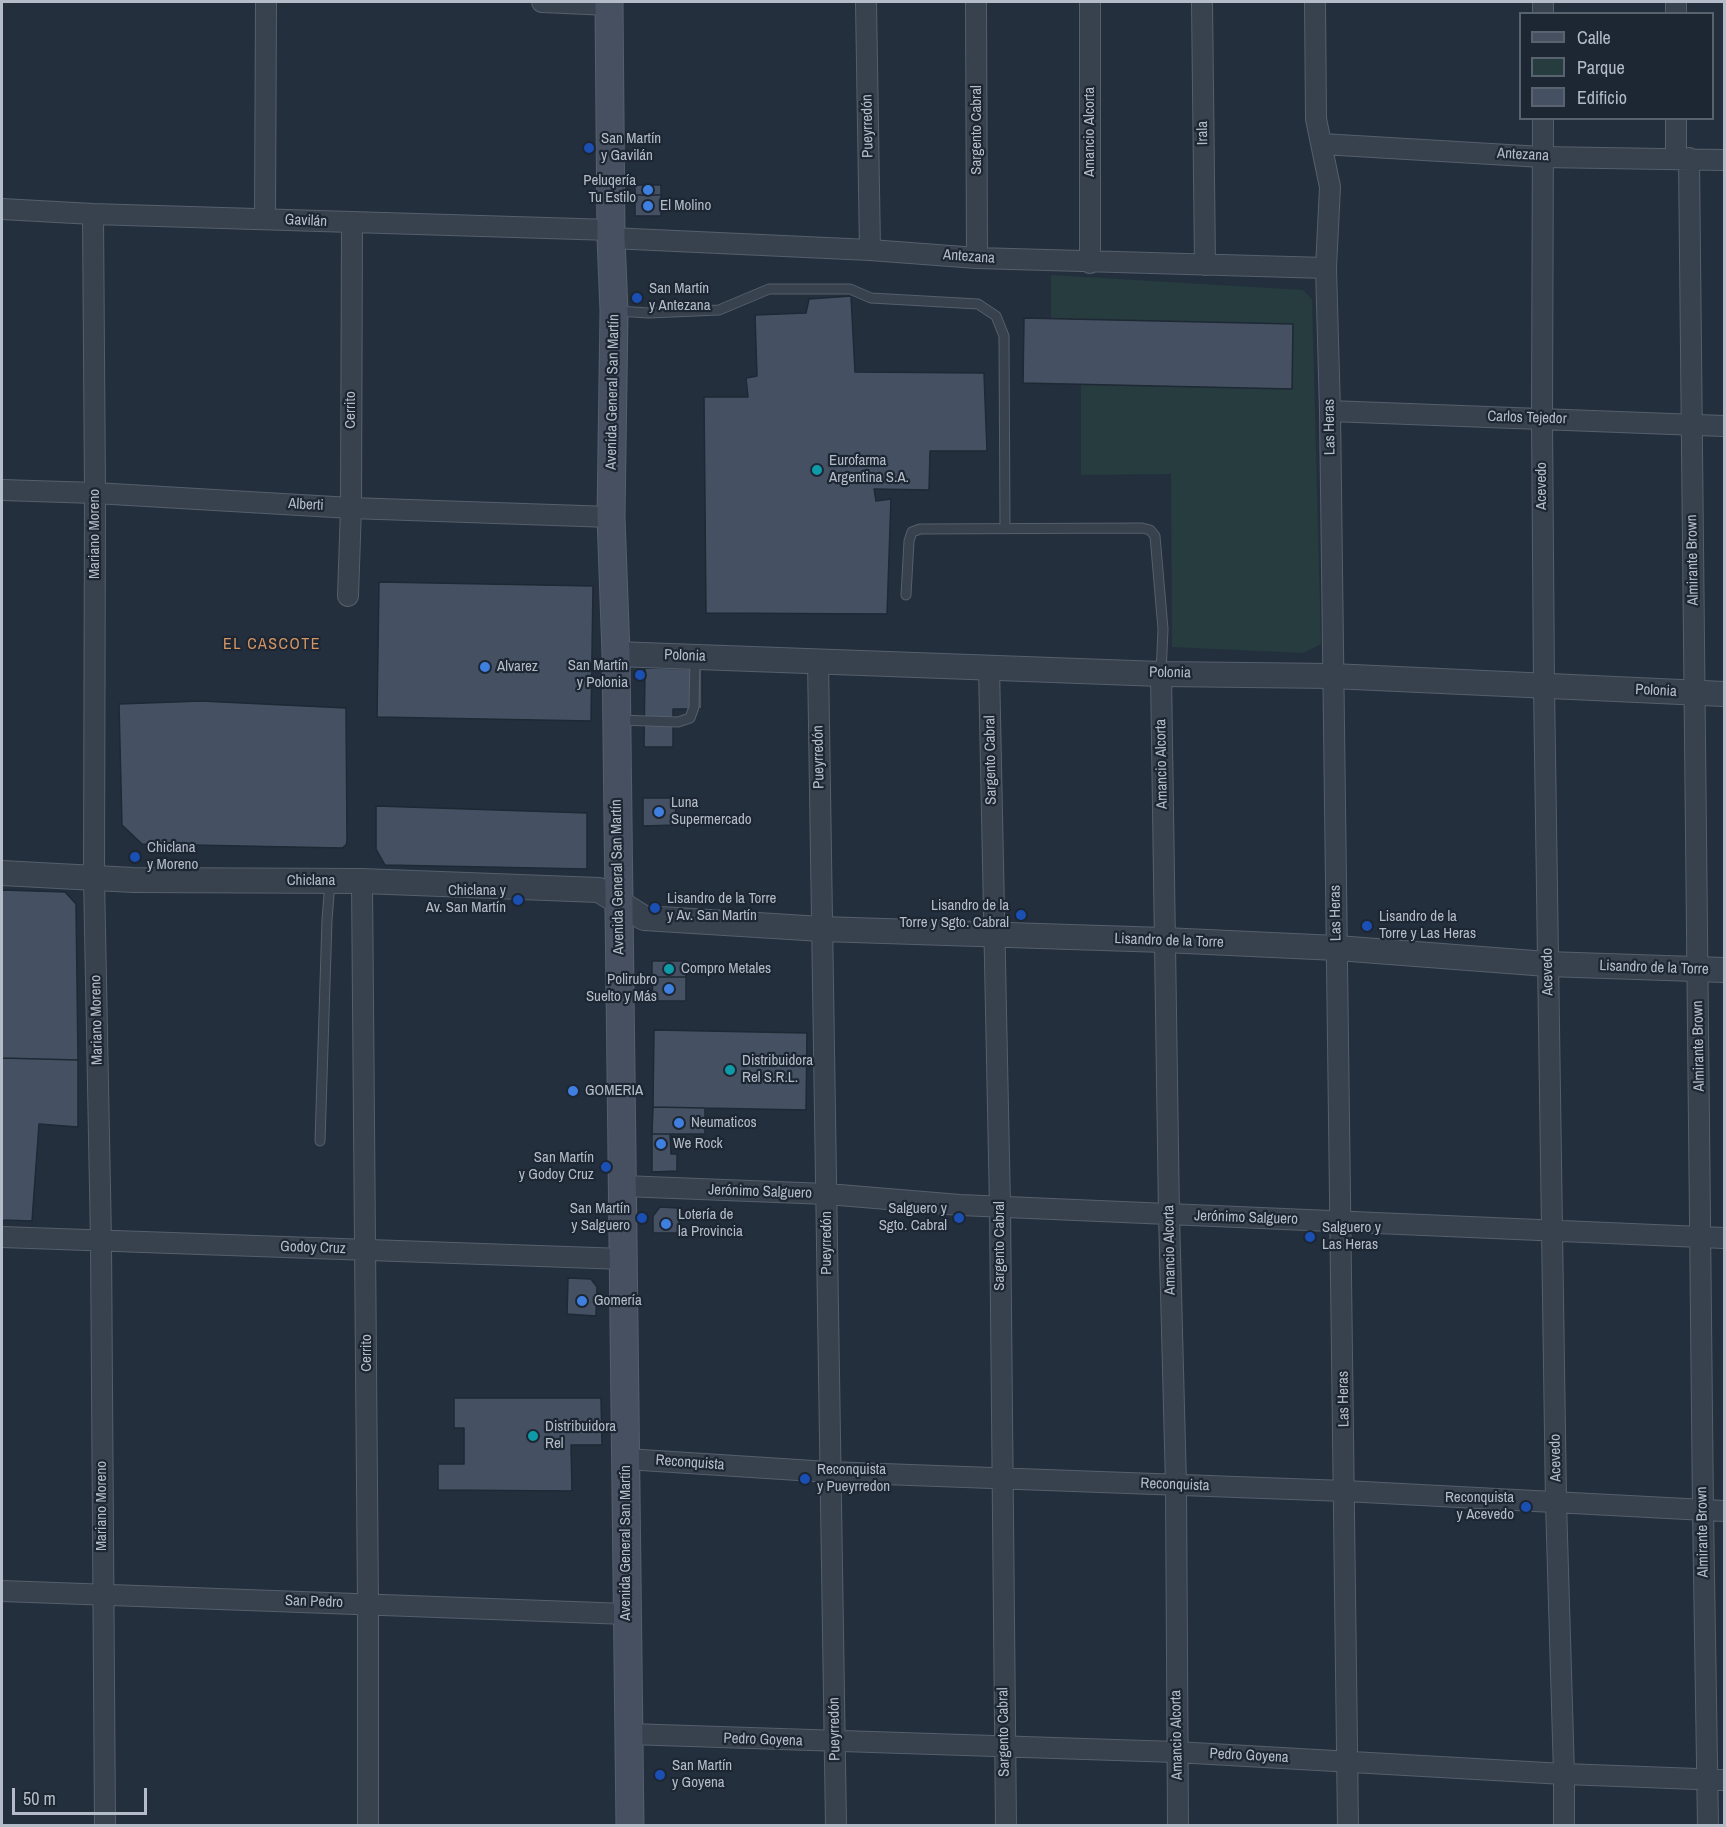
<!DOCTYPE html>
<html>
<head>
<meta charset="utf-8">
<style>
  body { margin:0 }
  #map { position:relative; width:1726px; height:1827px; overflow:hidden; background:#242f3e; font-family:"Archivo Narrow",sans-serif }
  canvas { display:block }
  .frame { position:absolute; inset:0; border:3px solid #b4bcc9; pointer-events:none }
  .legend { position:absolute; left:1519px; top:12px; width:195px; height:108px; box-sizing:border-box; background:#1d2633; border:2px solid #59626f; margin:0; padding:8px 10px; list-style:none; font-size:18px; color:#b4bcc9 }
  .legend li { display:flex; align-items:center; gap:12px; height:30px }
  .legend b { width:30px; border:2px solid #59626f }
  .scale { position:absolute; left:12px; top:1788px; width:135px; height:27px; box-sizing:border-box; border:3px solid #b4bcc9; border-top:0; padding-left:8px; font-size:18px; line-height:21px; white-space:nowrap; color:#b4bcc9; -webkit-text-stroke:4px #1d2633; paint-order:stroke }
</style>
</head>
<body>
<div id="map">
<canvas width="1726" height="1827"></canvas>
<div class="frame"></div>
<ul class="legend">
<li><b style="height:8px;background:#465061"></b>Calle</li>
<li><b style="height:16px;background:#263c3f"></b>Parque</li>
<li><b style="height:16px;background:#455162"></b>Edificio</li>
</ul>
<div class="scale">50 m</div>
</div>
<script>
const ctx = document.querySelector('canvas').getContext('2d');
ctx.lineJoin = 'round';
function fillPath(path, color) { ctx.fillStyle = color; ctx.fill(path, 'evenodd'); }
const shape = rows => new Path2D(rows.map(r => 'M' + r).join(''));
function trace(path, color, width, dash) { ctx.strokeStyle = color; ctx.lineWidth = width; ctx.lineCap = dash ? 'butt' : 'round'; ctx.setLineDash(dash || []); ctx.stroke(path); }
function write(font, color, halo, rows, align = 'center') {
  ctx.font = font + ' "Archivo Narrow",sans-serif'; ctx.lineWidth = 4.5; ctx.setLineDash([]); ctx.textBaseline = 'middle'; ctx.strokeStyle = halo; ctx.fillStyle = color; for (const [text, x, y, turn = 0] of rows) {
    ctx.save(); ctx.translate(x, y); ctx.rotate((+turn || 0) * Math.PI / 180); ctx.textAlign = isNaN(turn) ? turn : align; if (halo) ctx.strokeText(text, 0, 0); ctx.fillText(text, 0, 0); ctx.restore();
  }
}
fillPath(shape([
  [1051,275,1303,290,1312,299,1321,644,1303,653,1172,647,1171,474,1081,475,1081,384,1292,389,1293,325,1051,319]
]), '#263c3f');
const building = shape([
  [635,185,661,185,661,195,635,195,635,185],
  [635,195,661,195,661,216,635,216,635,195],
  [851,296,855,372,984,373,987,451,930,451,929,490,874,489,876,501,891,499,887,614,706,613,704,397,748,397,746,378,757,376,755,315,806,313,809,299,851,296],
  [1024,318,1293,324,1292,389,1023,383,1024,318],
  [379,582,593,586,591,721,377,717,379,582],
  [645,668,702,669,702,709,673,709,673,747,644,747,645,668],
  [201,701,346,708,347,841,346,845,342,848,142,844,122,825,119,704,201,701],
  [643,798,675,798,676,825,643,826,643,798],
  [376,806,587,813,587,869,385,865,376,849,376,806],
  [2,890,65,892,76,904,78,1060,2,1058,2,890],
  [652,961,686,961,686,977,652,977,652,961],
  [652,977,686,977,686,1001,653,1001,652,977],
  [654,1030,807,1033,806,1110,653,1107,654,1030],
  [2,1058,78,1060,78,1127,39,1124,32,1221,2,1220,2,1058],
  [653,1107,705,1108,705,1134,652,1134,653,1107],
  [652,1134,670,1134,671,1154,677,1154,677,1171,652,1172,652,1134],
  [660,1207,679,1208,679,1233,653,1233,653,1216,660,1207],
  [568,1278,591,1279,597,1287,596,1316,567,1314,568,1278],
  [454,1398,601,1398,602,1445,571,1445,572,1491,438,1490,438,1464,464,1464,464,1428,454,1428,454,1398]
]);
fillPath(building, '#455162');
trace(building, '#1f2835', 1.5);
const service = shape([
  [617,311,649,313,719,310,769,289,850,289,871,298,978,304,996,316,1004,336,1005,529],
  [906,595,909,541,912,532,920,529,1142,528,1150,530,1155,536,1163,629,1161,674],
  [618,720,678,722,690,718,694,707,695,658],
  [320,1141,327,920,330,882]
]);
const minor = shape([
  [542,2,609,5],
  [866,2,870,250],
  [976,2,977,258],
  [1090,2,1090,263],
  [1202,2,1205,265],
  [1315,2,1316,119,1330,187,1326,268,1330,411,1348,1826],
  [1676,2,1676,14],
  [1543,14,1543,2],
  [1543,118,1542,419,1544,686,1556,1502,1564,1774,1564,1826],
  [1676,118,1676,158],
  [1322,144,1542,157,1724,160],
  [1689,158,1703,1511,1708,1826],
  [2,209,93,214,611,230],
  [93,214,95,493,94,877,101,1241,105,1826],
  [265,218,266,2],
  [611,238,870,250,977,258,1326,268],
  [1330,411,1724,426],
  [2,490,95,493,351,508,611,517],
  [348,596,351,508,352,223],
  [818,661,836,1826],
  [989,667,1000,1207,1006,1826],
  [1161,674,1169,1215,1176,1485,1178,1826],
  [362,881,368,1604,368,1826],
  [623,1186,827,1194,960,1205,1724,1238],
  [2,1237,624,1259],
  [626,1459,829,1472,1345,1491,1724,1511],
  [2,1591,627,1614],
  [629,1734,1176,1752,1564,1774,1724,1780]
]);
const tertiary = shape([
  [616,654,1161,674,1332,676,1724,694],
  [2,873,133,880,362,881,599,890,644,918,822,929,1164,940,1337,948,1547,964,1724,970]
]);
const secondary = shape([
  [609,2,611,238,614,311,611,517,616,654,630,1826]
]);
trace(service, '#565f6c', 11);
trace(minor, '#565f6c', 22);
trace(tertiary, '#565f6c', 26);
trace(secondary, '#565f6c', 29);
trace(service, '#38414e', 9);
trace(minor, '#38414e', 20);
trace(tertiary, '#38414e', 24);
trace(secondary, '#465061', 27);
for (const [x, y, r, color] of [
  [589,148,6,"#1a4fb4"],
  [648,190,6,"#3f7fe0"],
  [648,206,6,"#3f7fe0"],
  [637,298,6,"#1a4fb4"],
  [817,470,6,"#0f9aa8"],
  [485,667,6,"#3f7fe0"],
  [640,675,6,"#1a4fb4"],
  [659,812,6,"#3f7fe0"],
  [135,857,6,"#1a4fb4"],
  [518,900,6,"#1a4fb4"],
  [655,908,6,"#1a4fb4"],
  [1021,915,6,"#1a4fb4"],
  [1367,926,6,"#1a4fb4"],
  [669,969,6,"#0f9aa8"],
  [669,989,6,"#3f7fe0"],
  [730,1070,6,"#0f9aa8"],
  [573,1091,6,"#3f7fe0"],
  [679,1123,6,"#3f7fe0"],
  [661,1144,6,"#3f7fe0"],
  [606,1167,6,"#1a4fb4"],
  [642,1218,6,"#1a4fb4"],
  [959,1218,6,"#1a4fb4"],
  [666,1224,6,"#3f7fe0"],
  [1310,1237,6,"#1a4fb4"],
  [582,1301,6,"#3f7fe0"],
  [533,1436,6,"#0f9aa8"],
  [805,1479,6,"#1a4fb4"],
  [1526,1507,6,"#1a4fb4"],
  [660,1775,6,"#1a4fb4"]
]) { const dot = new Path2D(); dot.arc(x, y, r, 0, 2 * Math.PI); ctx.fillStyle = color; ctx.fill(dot); trace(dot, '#1d2633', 2); }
write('15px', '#b4bcc9', '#1d2633', [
  ["Pueyrredón",868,126,-91],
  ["Sargento Cabral",977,130,-90],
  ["Amancio Alcorta",1090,132,-90],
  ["Irala",1203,133,-91],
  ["Antezana",1523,155,3],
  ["Gavilán",306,221,3],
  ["Antezana",969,257,4],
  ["Avenida General San Martín",613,392,-89],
  ["Cerrito",351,410,-90],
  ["Carlos Tejedor",1527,418,2],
  ["Las Heras",1330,427,-91],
  ["Acevedo",1542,486,-90],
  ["Alberti",306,505,3],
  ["Mariano Moreno",95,534,-90],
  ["Almirante Brown",1693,560,-91],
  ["Polonia",685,656,2],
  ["Polonia",1170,673,1],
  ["Polonia",1656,691,3],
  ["Pueyrredón",819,757,-91],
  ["Sargento Cabral",991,760,-91],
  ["Amancio Alcorta",1162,764,-91],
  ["Avenida General San Martín",618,877,-91],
  ["Chiclana",311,881],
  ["Las Heras",1336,913,-91],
  ["Lisandro de la Torre",1169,941,2],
  ["Lisandro de la Torre",1654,968,2],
  ["Acevedo",1548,972,-91],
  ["Mariano Moreno",97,1020,-91],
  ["Almirante Brown",1699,1046,-91],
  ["Jerónimo Salguero",760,1192,2],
  ["Jerónimo Salguero",1246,1218,2],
  ["Pueyrredón",827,1243,-90],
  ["Sargento Cabral",1000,1246,-90],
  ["Godoy Cruz",313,1248,2],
  ["Amancio Alcorta",1170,1250,-91],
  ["Cerrito",367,1353,-90],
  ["Las Heras",1344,1399,-91],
  ["Acevedo",1556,1458,-91],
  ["Reconquista",690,1463,4],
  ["Reconquista",1175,1485,2],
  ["Mariano Moreno",102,1506,-90],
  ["Almirante Brown",1703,1532,-91],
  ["Avenida General San Martín",626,1543,-90],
  ["San Pedro",314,1602,2],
  ["Pueyrredón",835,1729,-91],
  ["Sargento Cabral",1004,1732,-91],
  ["Amancio Alcorta",1177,1735,-91],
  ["Pedro Goyena",763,1740,2],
  ["Pedro Goyena",1249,1756,3]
]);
write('15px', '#b4bcc9', '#1d2633', [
  ["San Martín",601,139],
  ["y Gavilán",601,156],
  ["Peluqería",636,181,"right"],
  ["Tu Estilo",636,198,"right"],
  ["El Molino",660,206],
  ["San Martín",649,289],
  ["y Antezana",649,306],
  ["Eurofarma",829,461],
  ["Argentina S.A.",829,478],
  ["San Martín",628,666,"right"],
  ["y Polonia",628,683,"right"],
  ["Alvarez",497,667],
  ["Luna",671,803],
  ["Supermercado",671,820],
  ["Chiclana",147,848],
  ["y Moreno",147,865],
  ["Chiclana y",506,891,"right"],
  ["Av. San Martín",506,908,"right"],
  ["Lisandro de la Torre",667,899],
  ["y Av. San Martín",667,916],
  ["Lisandro de la",1009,906,"right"],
  ["Torre y Sgto. Cabral",1009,923,"right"],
  ["Lisandro de la",1379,917],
  ["Torre y Las Heras",1379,934],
  ["Compro Metales",681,969],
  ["Polirubro",657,980,"right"],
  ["Suelto y Más",657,997,"right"],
  ["Distribuidora",742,1061],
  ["Rel S.R.L.",742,1078],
  ["GOMERIA",585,1091],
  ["Neumaticos",691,1123],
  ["We Rock",673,1144],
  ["San Martín",594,1158,"right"],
  ["y Godoy Cruz",594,1175,"right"],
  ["San Martín",630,1209,"right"],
  ["y Salguero",630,1226,"right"],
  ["Salguero y",947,1209,"right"],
  ["Sgto. Cabral",947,1226,"right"],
  ["Lotería de",678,1215],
  ["la Provincia",678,1232],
  ["Salguero y",1322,1228],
  ["Las Heras",1322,1245],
  ["Gomería",594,1301],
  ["Distribuidora",545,1427],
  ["Rel",545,1444],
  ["Reconquista",817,1470],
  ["y Pueyrredon",817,1487],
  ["Reconquista",1514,1498,"right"],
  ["y Acevedo",1514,1515,"right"],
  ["San Martín",672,1766],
  ["y Goyena",672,1783]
], 'left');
ctx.letterSpacing = '1.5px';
write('16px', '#d59563', '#1d2633', [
  ["EL CASCOTE",272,645]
]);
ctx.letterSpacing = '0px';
</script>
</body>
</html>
